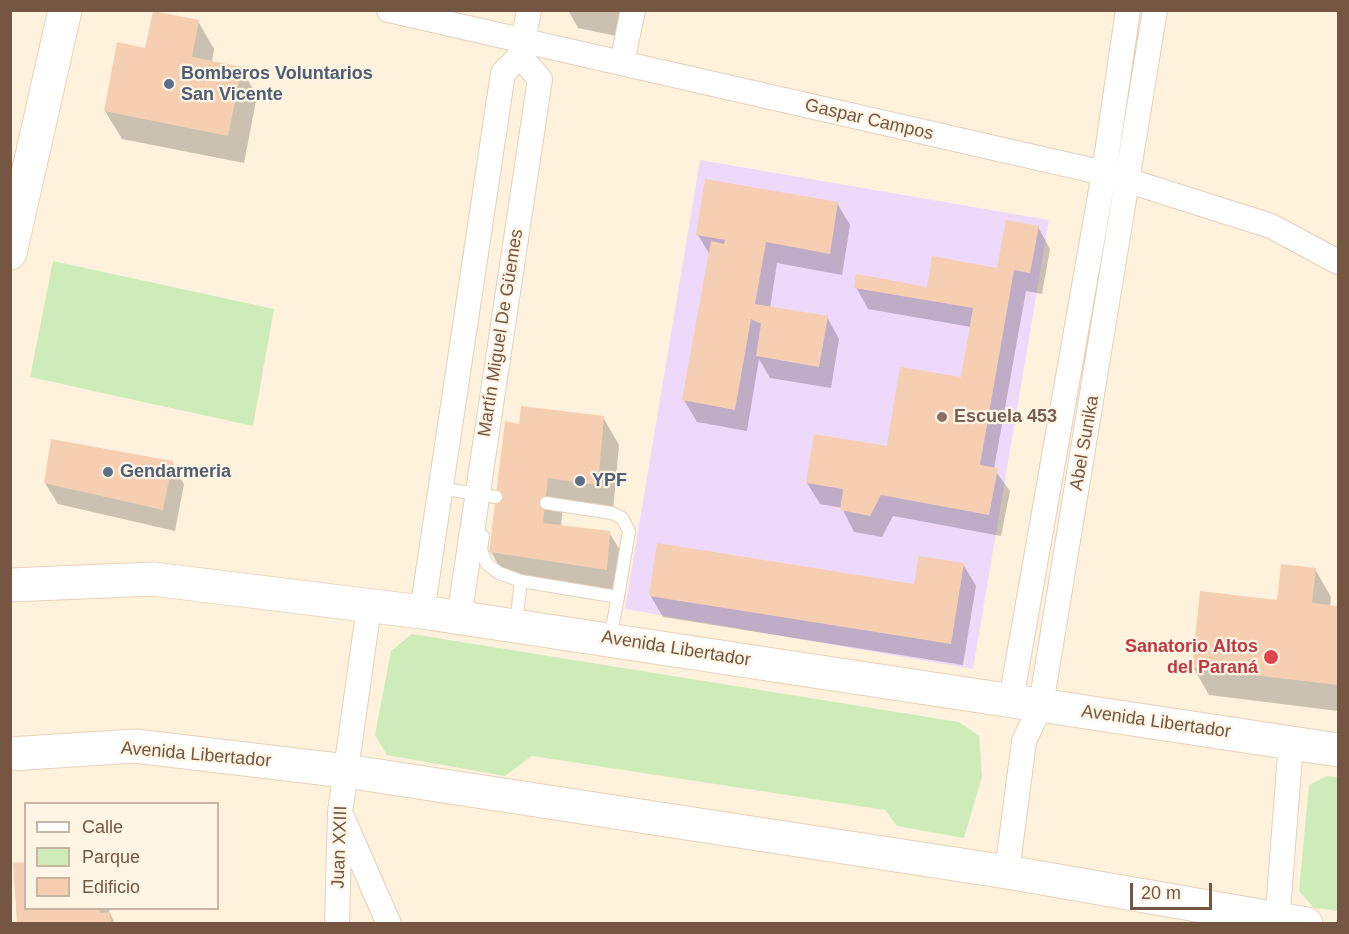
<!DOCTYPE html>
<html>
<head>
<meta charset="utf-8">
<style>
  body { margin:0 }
  #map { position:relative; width:1349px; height:934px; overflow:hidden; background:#fef2dc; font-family:Arial,sans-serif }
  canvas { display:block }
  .frame { position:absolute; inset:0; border:12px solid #755643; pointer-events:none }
  .legend { position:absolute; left:24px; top:802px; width:195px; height:108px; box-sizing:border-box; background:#fff5e4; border:2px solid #c8b5a4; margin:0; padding:8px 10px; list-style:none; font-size:18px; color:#755643 }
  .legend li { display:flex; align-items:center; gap:12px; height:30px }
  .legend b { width:30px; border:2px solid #c8b5a4 }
  .scale { position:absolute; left:1130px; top:883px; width:82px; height:27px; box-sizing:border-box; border:3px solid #755643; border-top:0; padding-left:8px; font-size:18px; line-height:21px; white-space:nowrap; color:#755643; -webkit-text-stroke:4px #fff5e4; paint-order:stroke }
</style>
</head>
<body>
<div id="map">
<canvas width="1349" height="934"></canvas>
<div class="frame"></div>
<ul class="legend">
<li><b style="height:8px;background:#fff"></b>Calle</li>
<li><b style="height:16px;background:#cdecba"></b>Parque</li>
<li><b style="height:16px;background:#f6ceb1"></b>Edificio</li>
</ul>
<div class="scale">20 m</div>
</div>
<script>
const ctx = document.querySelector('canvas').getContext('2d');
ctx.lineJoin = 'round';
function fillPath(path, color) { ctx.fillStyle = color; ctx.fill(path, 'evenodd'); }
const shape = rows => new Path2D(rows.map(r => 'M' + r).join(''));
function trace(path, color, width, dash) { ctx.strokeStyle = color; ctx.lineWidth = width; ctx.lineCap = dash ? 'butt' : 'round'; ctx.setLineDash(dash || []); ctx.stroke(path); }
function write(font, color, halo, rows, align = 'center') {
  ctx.font = font + ' Arial,sans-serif'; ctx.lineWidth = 4.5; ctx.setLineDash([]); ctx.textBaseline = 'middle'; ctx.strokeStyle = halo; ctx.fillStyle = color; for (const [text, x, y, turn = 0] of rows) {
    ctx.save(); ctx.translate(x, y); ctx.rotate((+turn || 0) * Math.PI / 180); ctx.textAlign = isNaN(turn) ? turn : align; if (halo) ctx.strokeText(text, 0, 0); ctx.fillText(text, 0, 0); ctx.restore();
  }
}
fillPath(shape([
  [700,160,1049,220,973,669,625,609]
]), '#efd9fa');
fillPath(shape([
  [53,261,274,309,253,426,30,377],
  [412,634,959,722,979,736,982,777,964,838,897,826,885,810,532,756,505,776,387,755,375,735,391,651],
  [1327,776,1338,777,1338,911,1314,908,1299,891,1309,785]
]), '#cdecba');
fillPath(shape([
  [568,10,626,10,621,37,578,28],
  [198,21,214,49,212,62,241,68,257,96,244,163,122,139,105,111,147,50],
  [837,203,850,225,842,275,777,263,770,308,827,317,839,339,831,388,770,378,759,359,747,431,697,422,684,400,710,255,698,235],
  [1038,227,1050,249,1042,294,1026,291,994,469,1010,491,1001,536,893,516,882,537,854,532,842,508,820,504,807,483,888,448,962,379,971,327,868,309,856,287,928,289,999,269],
  [603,417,619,445,613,512,563,505,561,527,609,532,626,560,622,598,507,580,491,552,520,425],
  [172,462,184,484,175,531,58,504,45,483],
  [963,564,976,586,963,665,663,617,650,595,915,586],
  [1315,569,1331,597,1330,606,1338,607,1338,711,1209,695,1193,667],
  [26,908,108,908,115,924,19,924]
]), '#0003');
fillPath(shape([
  [153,11,199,20,192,57,242,67,228,136,104,111,117,42,145,48],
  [705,179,838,202,830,254,766,242,755,304,828,316,819,367,756,356,761,324,751,319,735,410,682,400,711,241,724,244,725,240,696,235],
  [1006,220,1039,226,1030,273,1014,270,980,465,998,468,989,515,881,495,870,516,840,510,843,489,806,483,814,434,887,446,900,367,961,377,973,308,854,288,856,274,927,287,932,256,997,268],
  [521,406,604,416,598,485,548,478,543,523,610,531,607,570,489,552,505,421,519,424],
  [51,439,173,461,163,510,44,483],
  [657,543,914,584,919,556,964,563,951,644,649,596],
  [1281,564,1316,568,1312,603,1338,606,1338,685,1192,668,1200,591,1277,600],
  [26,862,26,908,99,908,100,913,110,912,111,924,17,924,13,863]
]), '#f6ceb1');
const service = shape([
  [439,488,496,497],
  [546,503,612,513,622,518,629,531,618,597],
  [483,536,481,550,487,564,499,573,521,581],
  [516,623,521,581,618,597,610,638]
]);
const minor = shape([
  [389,10,1104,173,1271,226,1338,262],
  [622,63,633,10],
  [422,612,503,73,520,56,529,10],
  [459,618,540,79,520,56],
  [1011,700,1104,173,1128,10],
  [343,819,389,924],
  [1007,872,1024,741,1041,705,1155,10],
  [337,924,340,812,369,607],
  [1277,924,1291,742]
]);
const secondary = shape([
  [10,253,65,10],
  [10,585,153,579,422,612,1338,750],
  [10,754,135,746,346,771,1007,872,1306,924]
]);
trace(service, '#e4cfbb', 14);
trace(minor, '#e4cfbb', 26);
trace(secondary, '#ead0b7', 35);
trace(service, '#fff', 12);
trace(minor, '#fff', 24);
trace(secondary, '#fff', 33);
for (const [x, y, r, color] of [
  [169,84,6,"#5c6f8a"],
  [942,417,6,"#8d6e63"],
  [108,472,6,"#5c6f8a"],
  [580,481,6,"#5c6f8a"],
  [1271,657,8,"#e0444e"]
]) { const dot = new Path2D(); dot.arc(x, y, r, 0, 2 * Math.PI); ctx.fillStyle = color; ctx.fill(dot); trace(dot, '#fff5e4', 2); }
write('bold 18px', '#4e5e75', '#fff5e4', [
  ["Bomberos Voluntarios",181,74],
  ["San Vicente",181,95],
  ["Gendarmeria",120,472],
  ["YPF",592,481]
], 'left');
write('18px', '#755643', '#fff5e4', [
  ["Gaspar Campos",869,120,13],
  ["Martín Miguel De Güemes",501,333,-81],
  ["Abel Sunika",1085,443,-80],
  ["Avenida Libertador",676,649,9],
  ["Avenida Libertador",1156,722,8],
  ["Avenida Libertador",196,755,5],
  ["Juan XXIII",340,847,-88]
]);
write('bold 18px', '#785e54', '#fff5e4', [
  ["Escuela 453",954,417]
], 'left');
write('bold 18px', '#be3a42', '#fff5e4', [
  ["Sanatorio Altos",1258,647],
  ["del Paraná",1258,668]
], 'right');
</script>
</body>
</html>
